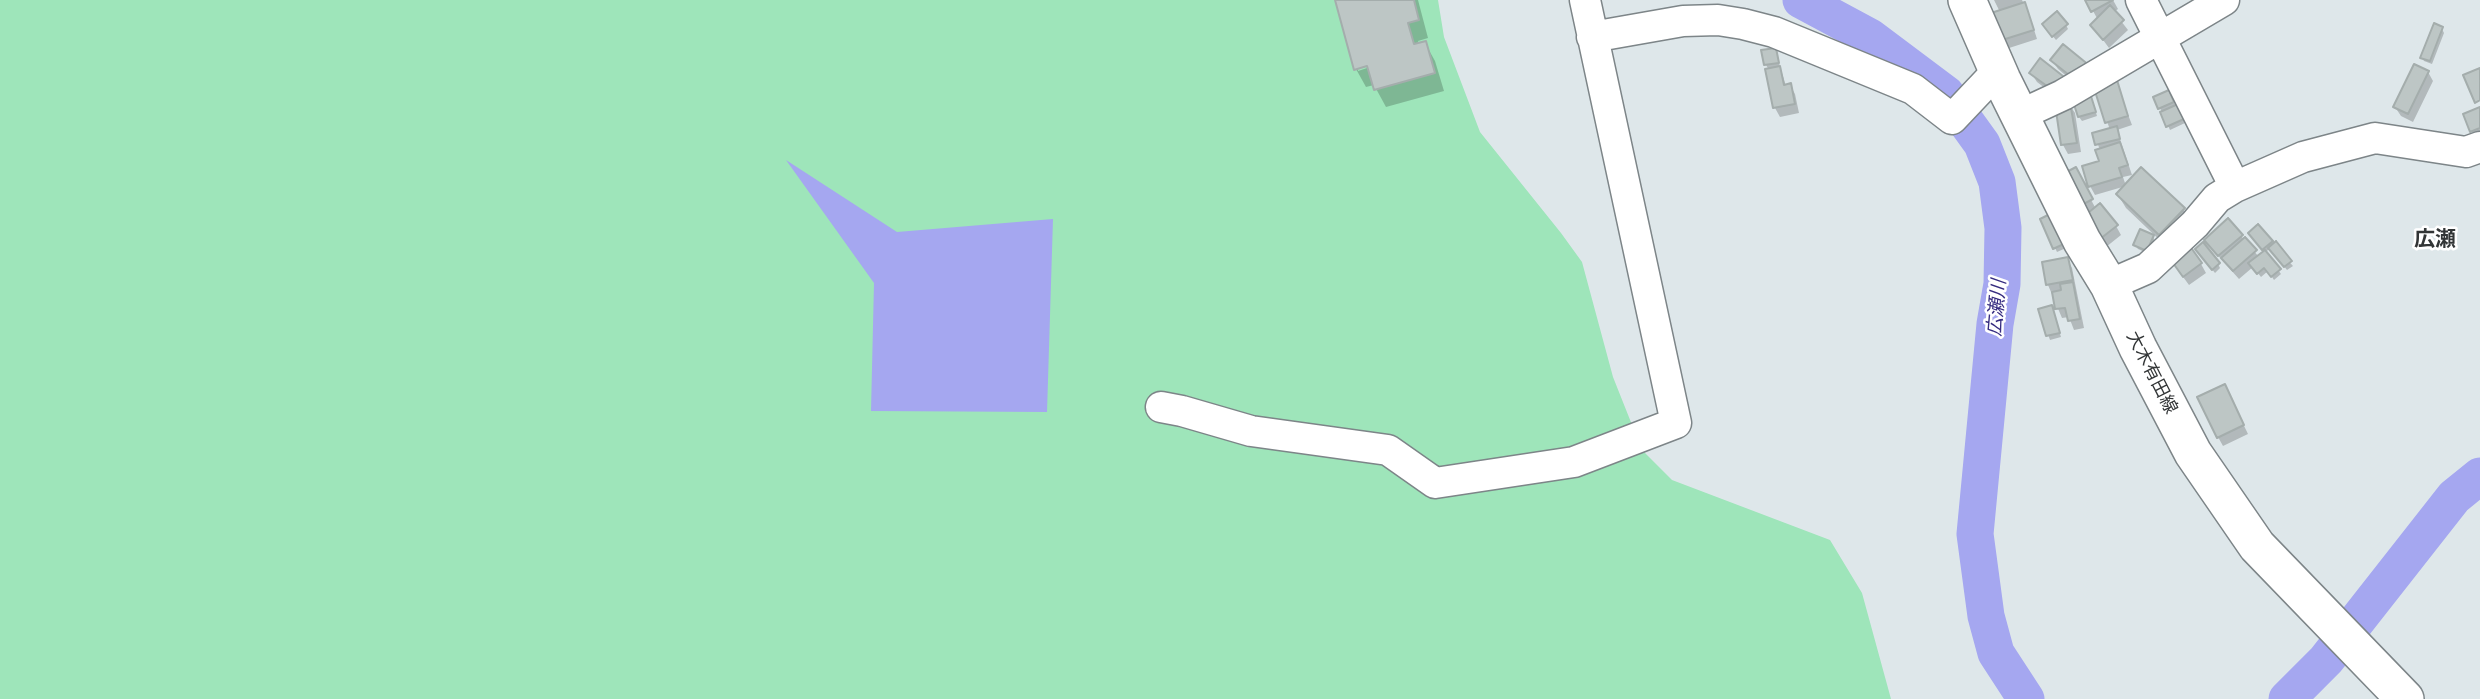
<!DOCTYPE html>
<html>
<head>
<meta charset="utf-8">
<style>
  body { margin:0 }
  canvas { display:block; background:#dee7ea }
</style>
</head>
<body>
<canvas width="2480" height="699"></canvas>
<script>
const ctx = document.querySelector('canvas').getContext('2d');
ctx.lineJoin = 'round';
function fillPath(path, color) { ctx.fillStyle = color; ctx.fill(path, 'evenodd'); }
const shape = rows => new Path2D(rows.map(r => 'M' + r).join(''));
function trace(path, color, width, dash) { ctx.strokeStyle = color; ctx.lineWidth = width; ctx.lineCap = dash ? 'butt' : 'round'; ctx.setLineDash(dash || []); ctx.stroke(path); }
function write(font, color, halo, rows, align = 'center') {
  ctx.font = font + ' "Roboto Condensed","Noto Sans JP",sans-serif'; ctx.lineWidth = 5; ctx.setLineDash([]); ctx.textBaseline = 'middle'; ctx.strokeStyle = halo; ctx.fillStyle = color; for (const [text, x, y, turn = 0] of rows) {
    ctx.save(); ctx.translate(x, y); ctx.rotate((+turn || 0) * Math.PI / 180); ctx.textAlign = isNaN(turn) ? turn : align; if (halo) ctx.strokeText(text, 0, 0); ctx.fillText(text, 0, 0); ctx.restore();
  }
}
fillPath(shape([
  [0,0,1438,0,1444,37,1480,132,1561,233,1582,262,1613,377,1642,450,1672,480,1830,540,1862,593,1891,699,0,699]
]), '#9ee5ba');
fillPath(shape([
  [786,160,897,232,1053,219,1047,412,871,411,874,283]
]), '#a5a7f0');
fillPath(shape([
  [1336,0,1418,0,1428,38,1418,41,1419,45,1425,43,1435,61,1444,91,1386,107,1374,85,1366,87,1356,69],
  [1375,62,1376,65,1358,71,1358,67],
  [1994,0,2022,0,2029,14,2037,39,2006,49,1993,14,2000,12],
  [2087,0,2113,0,2118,9,2114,12,2128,30,2109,48,2092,25,2098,20],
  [2066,25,2068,29,2056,40,2046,28],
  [2442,29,2444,33,2432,64,2424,61,2422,57],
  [2063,46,2083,90,2058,69,2052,60],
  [1775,50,1786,86,1790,85,1795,94,1799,113,1780,117,1775,108,1769,70,1766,65],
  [2040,61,2063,102,2037,82,2031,73],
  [2428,72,2433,81,2413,122,2401,116,2395,107],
  [2116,83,2132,125,2117,130,2132,175,2123,177,2126,186,2095,195,2090,186,2101,162,2100,150,2094,134,2110,130,2096,89],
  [2171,96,2185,123,2170,130,2160,108],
  [2092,99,2097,116,2082,121,2079,117],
  [2069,104,2075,113,2081,152,2068,154,2063,145],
  [2480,108,2480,139,2477,140,2472,131],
  [2075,170,2096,209,2116,226,2121,235,2106,247,2079,206],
  [2118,195,2183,209,2191,223,2168,248,2126,208],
  [2042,220,2066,248,2057,252],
  [2241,236,2259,257,2265,252,2252,237,2271,242,2293,266,2287,270,2270,249,2265,252,2281,274,2274,280,2268,271,2261,277,2253,267,2239,279,2212,249,2206,240],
  [2153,237,2155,241,2149,254,2138,249,2135,245],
  [2199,253,2218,264,2220,268,2215,273],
  [2067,259,2072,268,2084,328,2074,330,2069,317,2062,318,2048,285],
  [2201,264,2206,273,2189,285,2175,266],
  [2040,311,2053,311,2061,337,2050,340],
  [2229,395,2248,434,2223,446,2218,437]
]), '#0003');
trace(shape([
  [1801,0,1870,37,1946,94,1982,144,1997,182,2003,228,2002,284,1995,324,1975,534,1986,616,1996,653,2026,699],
  [2287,699,2326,660,2454,497,2480,476]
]), '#a5a7f0', 37);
const building = shape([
  [1335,0,1414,0,1419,20,1408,23,1414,44,1426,41,1435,73,1374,90,1367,66,1354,70,1335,0],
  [2085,0,2113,0,2091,12,2085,0],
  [2025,2,2034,30,1999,41,1991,13,2025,2],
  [2110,5,2124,20,2103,40,2090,25,2110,5],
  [2057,11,2068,24,2052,37,2042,24,2057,11],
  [2434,23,2443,27,2430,61,2420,58,2434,23],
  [2063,44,2090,66,2078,82,2050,60,2063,44],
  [1776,48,1779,63,1764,65,1761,50,1776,48],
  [2040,58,2068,80,2058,94,2029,73,2040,58],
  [2414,64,2429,71,2408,114,2393,107,2414,64],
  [1780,66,1784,85,1791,83,1795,104,1773,108,1765,69,1780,66],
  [2480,68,2480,100,2475,103,2463,75,2480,68],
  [2117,80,2128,116,2105,123,2094,88,2117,80],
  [2169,90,2174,102,2158,109,2153,97,2169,90],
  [2090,93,2096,112,2078,117,2072,98,2090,93],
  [2070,102,2077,143,2061,145,2055,104,2070,102],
  [2178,104,2184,119,2166,127,2160,112,2178,104],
  [2480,107,2480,128,2470,132,2463,114,2480,107],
  [2117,126,2120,139,2095,145,2092,133,2117,126],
  [2120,142,2128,165,2119,168,2122,177,2088,187,2082,166,2099,161,2095,150,2120,142],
  [2076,167,2093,199,2078,207,2061,175,2076,167],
  [2141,167,2185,208,2159,235,2116,194,2141,167],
  [2100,203,2118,225,2100,239,2082,218,2100,203],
  [2052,213,2066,243,2053,249,2040,219,2052,213],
  [2228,218,2243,235,2218,256,2204,240,2228,218],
  [2258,224,2273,241,2262,250,2248,233,2258,224],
  [2140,229,2154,235,2147,251,2133,245,2140,229],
  [2245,237,2257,250,2233,271,2221,258,2245,237],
  [2276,241,2292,261,2284,267,2268,248,2276,241],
  [2187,242,2202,263,2183,277,2168,256,2187,242],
  [2203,242,2220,263,2212,270,2195,249,2203,242],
  [2265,250,2281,269,2271,277,2264,268,2257,274,2248,263,2265,250],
  [2068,257,2073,280,2046,285,2042,262,2068,257],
  [2073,282,2080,319,2068,321,2065,308,2055,309,2052,292,2061,290,2060,284,2073,282],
  [2052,305,2060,333,2046,336,2038,309,2052,305],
  [2225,384,2244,425,2217,438,2197,397,2225,384]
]);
fillPath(building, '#bdc6c5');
trace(building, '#a4adac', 2);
const minor = shape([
  [2141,0,2235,187],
  [1592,37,1683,21,1718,20,1743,24,1774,32,1913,89,1952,119,1988,81,2002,80],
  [2020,115,2063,95,2224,0],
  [2109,285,2148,268,2195,224,2217,198,2235,187,2303,157,2375,138,2466,152,2480,147],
  [1161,407,1182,411,1251,431,1388,450,1435,483,1574,462,1676,423,1585,0]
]);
const major = shape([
  [1967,0,2002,80,2082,241,2109,285,2138,348,2193,453,2257,546,2405,699]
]);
trace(minor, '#7d8588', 33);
trace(major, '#7d8588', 40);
trace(minor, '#fff', 30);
trace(major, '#fff', 37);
write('18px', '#323536', '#fff', [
  ["大木有田線",2151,373,63]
]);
write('italic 19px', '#362c80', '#fff', [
  ["広瀬川",1998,308,-85]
]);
write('bold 21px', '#323536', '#fff', [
  ["広瀬",2435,241]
]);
</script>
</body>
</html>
